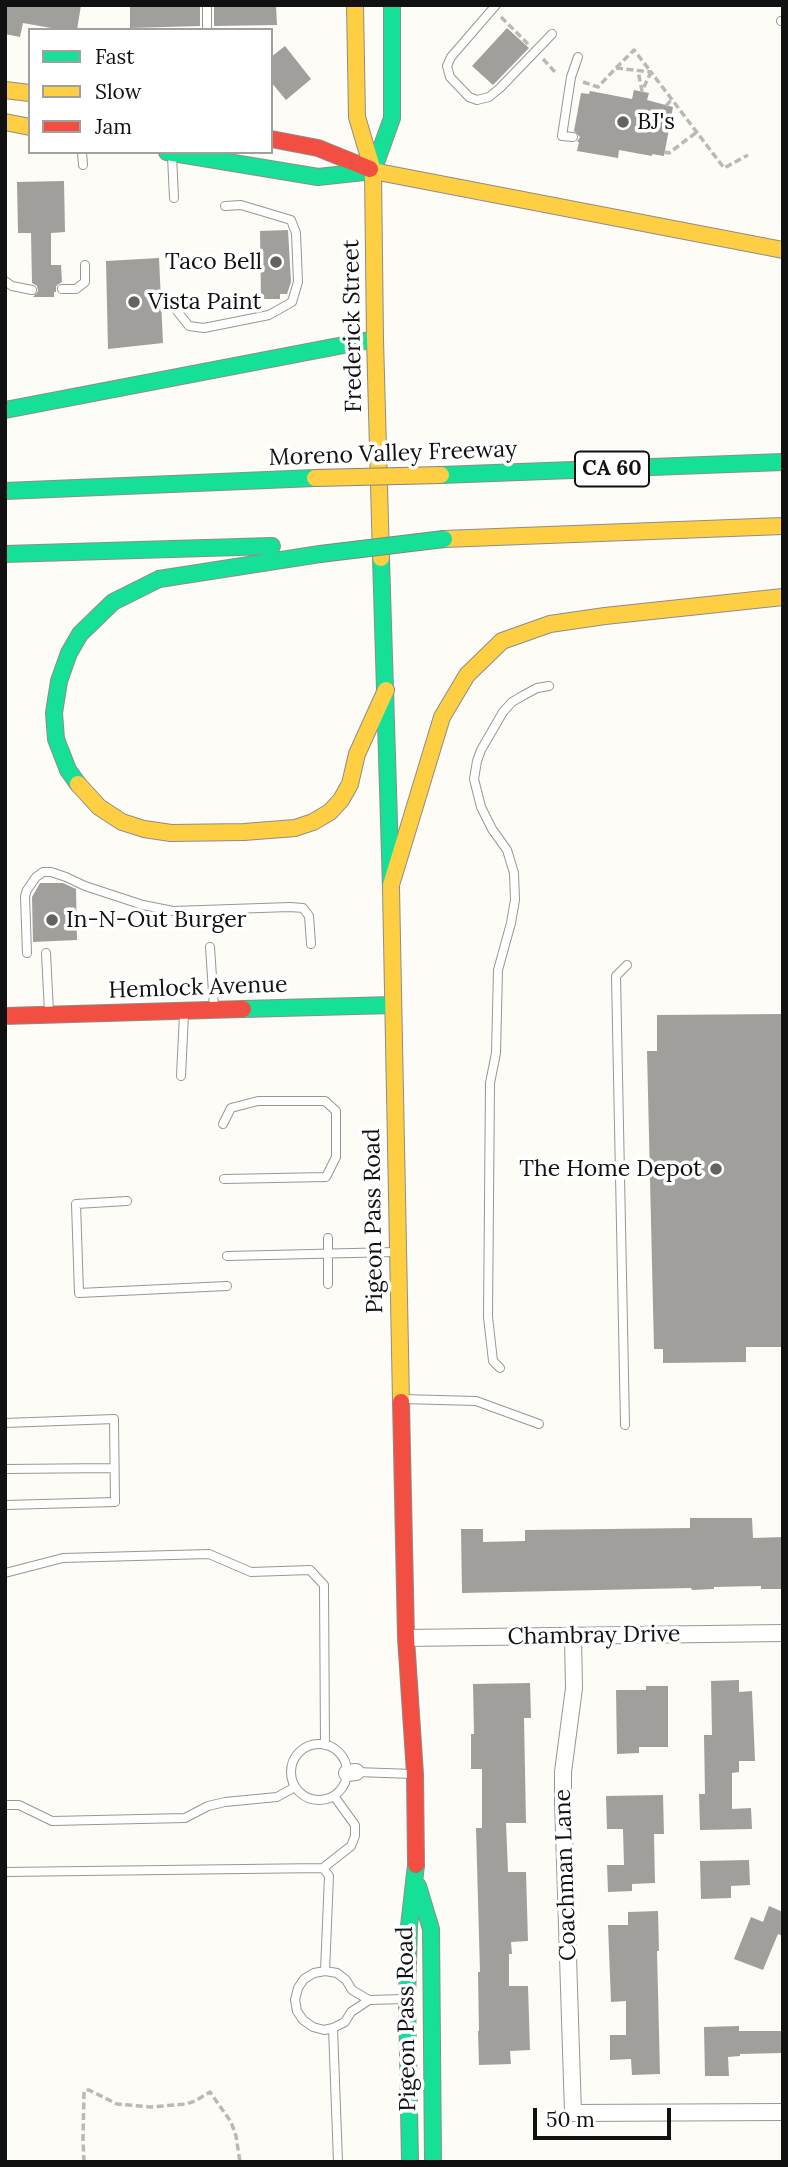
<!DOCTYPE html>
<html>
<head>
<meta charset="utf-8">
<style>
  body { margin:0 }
  #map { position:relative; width:788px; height:2167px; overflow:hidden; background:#fdfcf7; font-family:Lora,serif }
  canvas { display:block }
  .frame { position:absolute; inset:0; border:7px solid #111; pointer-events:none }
  .legend { position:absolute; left:28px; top:28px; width:245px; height:126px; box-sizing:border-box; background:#fff; border:2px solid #a0a0a0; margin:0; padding:9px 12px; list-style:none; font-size:21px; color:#111 }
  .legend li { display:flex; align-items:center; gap:14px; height:35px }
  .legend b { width:35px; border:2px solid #a0a0a0 }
  .scale { position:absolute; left:533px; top:2108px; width:138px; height:32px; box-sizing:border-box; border:4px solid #111; border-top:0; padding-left:9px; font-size:21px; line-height:24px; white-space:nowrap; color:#111; -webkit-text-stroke:5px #fff; paint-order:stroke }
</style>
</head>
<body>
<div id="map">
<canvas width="788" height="2167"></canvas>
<div class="frame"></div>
<ul class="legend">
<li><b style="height:9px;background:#16e098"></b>Fast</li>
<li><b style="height:9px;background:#ffcf43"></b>Slow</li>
<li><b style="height:9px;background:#f24e42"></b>Jam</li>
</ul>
<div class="scale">50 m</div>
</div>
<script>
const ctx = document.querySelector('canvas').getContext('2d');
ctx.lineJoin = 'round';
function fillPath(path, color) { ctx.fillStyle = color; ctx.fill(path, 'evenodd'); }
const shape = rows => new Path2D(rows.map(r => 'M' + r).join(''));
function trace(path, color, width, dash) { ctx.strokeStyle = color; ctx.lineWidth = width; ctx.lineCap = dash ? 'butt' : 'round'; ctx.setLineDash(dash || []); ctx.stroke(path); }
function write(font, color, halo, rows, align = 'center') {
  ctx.font = font + ' Lora,serif'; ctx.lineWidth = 7; ctx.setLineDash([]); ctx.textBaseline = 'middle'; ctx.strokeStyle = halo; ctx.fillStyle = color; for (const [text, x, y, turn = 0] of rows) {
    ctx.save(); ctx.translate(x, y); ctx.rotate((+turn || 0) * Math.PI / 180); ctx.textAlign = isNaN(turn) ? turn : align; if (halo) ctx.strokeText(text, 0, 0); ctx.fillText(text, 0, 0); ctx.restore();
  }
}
fillPath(shape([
  [5,5,81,5,77,30,62,30,23,23,20,37,5,34],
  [130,5,200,5,200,26,130,28],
  [214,5,276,5,277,25,214,26],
  [507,28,529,48,493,85,472,66],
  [285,46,311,79,286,100,271,82,271,57],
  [634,90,649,93,647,100,673,107,664,156,652,154,652,156,619,150,618,158,577,151,579,142,577,142,580,137,574,131,581,93,589,94,590,91,632,99],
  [64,181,65,232,51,233,51,265,61,265,62,282,56,286,56,292,54,292,54,297,33,297,38,291,37,286,32,283,31,233,18,233,17,182],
  [288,230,291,282,287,294,280,294,280,299,261,299,260,231],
  [159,258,163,343,108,349,106,261],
  [40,883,63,883,76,889,77,940,33,942,32,897],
  [783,1014,783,1347,746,1347,746,1362,663,1363,663,1349,654,1349,647,1051,657,1051,657,1015],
  [690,1518,752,1518,753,1538,783,1537,783,1589,761,1589,761,1586,714,1587,714,1589,692,1590,691,1588,462,1593,461,1529,483,1529,483,1542,525,1541,525,1530,690,1528],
  [739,1680,739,1692,752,1691,755,1761,739,1761,739,1772,732,1773,732,1809,751,1808,752,1829,700,1830,699,1794,705,1794,704,1735,712,1735,711,1681],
  [530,1683,531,1718,524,1718,526,1823,506,1823,508,1872,526,1872,528,1941,511,1942,512,1954,509,1954,509,1986,528,1986,530,2050,510,2051,511,2064,479,2065,478,2031,479,2031,478,1972,480,1972,476,1828,482,1828,482,1769,471,1769,471,1734,474,1734,473,1684],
  [646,1686,668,1686,668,1747,639,1747,639,1753,617,1754,616,1690,646,1690],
  [663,1795,664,1834,654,1834,655,1883,632,1884,632,1891,608,1892,607,1865,624,1865,623,1829,607,1829,606,1796],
  [749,1860,750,1885,731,1886,731,1898,701,1899,700,1861],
  [769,1906,783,1912,783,1936,778,1934,763,1970,734,1959,751,1917,763,1922],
  [658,1911,659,1951,657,1951,660,2074,632,2075,631,2059,610,2060,610,2035,626,2035,626,2001,611,2002,608,1925,628,1925,628,1912],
  [739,2026,739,2031,783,2031,783,2053,740,2054,740,2056,728,2057,729,2076,705,2076,704,2027]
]), '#a19f9c');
const lane = shape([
  [496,5,451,57,447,66,450,77,469,97,477,100,489,97,500,88,552,34],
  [781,21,783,21],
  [207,30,207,5],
  [573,137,562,136,571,77,578,57],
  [82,152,83,165],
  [172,156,174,198],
  [5,281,12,286,32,290],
  [62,289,76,289,85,282,85,265],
  [177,311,189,326,204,328,269,315,292,302,298,282,296,233,291,220,241,205,225,206],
  [210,947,214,1007],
  [27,953,25,896,27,890,36,877,43,872,51,872,66,877,85,886,143,905,173,911,290,907,303,908,309,916,311,944],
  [46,953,49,1012],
  [181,1076,184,1014],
  [223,1124,231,1108,258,1101,325,1101,336,1111,336,1157,326,1177,224,1179],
  [127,1201,76,1204,79,1293,227,1286],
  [328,1238,328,1284],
  [227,1256,395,1252],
  [500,1368,493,1361,488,1317,490,1083,496,1053,498,970,511,923,515,900,514,873,507,850,492,829,481,807,474,779,477,761,481,750,503,712,512,702,524,695,537,688,549,686],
  [402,1399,476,1401,539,1424],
  [5,1423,114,1419,115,1502,5,1505],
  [625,1425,616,976,627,965],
  [5,1469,114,1468],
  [5,1573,63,1558,209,1554,251,1572,310,1570,324,1585,325,1745],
  '291 1772a28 28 0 1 1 56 0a28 28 0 1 1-56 0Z',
  [356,1772,413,1774],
  [5,1805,19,1805,52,1821,185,1818,208,1806,225,1802,277,1797,295,1787],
  [323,1868,329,1876,325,1971],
  [5,1872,323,1868,351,1846,355,1836,355,1825,334,1796],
  [325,1971,337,1973,346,1980,352,1990,369,2000,351,2012,345,2022,333,2028,324,2030,313,2027,303,2020,297,2011,295,2000,298,1988,304,1979,314,1973,325,1971],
  [369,2000,404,1999],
  [333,2028,338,2162]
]);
const street = shape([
  [573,1637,574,1688,563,1772,563,1801,573,2113,783,2112],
  [406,1638,783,1633],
  [347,1773,356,1772]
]);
const fast = shape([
  [167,152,318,177,373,171],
  [373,171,392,118,392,5],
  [5,410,375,339],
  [441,475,783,462],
  [5,491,315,478],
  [5,554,272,546],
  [381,558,391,888],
  [78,784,68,770,56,739,54,713,59,681,69,653,80,634,113,602,159,579,320,554],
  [243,1009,393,1005],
  [418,1886,431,1929,433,2162],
  [410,2162,407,1999,409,1926,416,1865]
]);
const slow = shape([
  [355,5,357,117,373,171,375,339,381,558],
  [5,90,30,93],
  [5,122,30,127],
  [373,171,783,250],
  [444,539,783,526],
  [78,784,99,807,122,822,144,829,171,833,244,832,295,828,313,822,330,812,341,800,350,784,357,754,386,690],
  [391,885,442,717,467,675,502,641,550,624,605,616,783,597],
  [391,888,401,1402]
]);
const jam = shape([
  [271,139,318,148,370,169],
  [5,1016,243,1009],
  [401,1402,406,1638,415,1774,416,1865]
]);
trace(lane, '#979795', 10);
trace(street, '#979795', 18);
trace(fast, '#8e8d8b', 18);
trace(slow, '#8e8d8b', 18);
trace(jam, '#8e8d8b', 18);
trace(shape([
  [501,17,528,44],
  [543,59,555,72],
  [616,68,634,50,651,72,642,91,638,71],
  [583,82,598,87,616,68,651,72,724,168,748,155],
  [666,106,672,99],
  [664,152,669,153,697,132],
  [84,2162,83,2139,84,2092,86,2090,89,2090,117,2104,151,2107,186,2104,195,2101,210,2092,231,2122,236,2136,240,2162]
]), '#b9b9b8', 3.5, [7, 3.5]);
trace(lane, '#fffffe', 8);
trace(street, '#fffffe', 16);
trace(fast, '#16e098', 16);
trace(slow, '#ffcf43', 16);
trace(jam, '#f24e42', 16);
const fastBridge = shape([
  [320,554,444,539]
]);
const slowBridge = shape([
  [315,478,441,475]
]);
trace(fastBridge, '#858482', 18, []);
trace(slowBridge, '#858482', 18, []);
trace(fastBridge, '#16e098', 16);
trace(slowBridge, '#ffcf43', 16);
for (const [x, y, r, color] of [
  [623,122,7,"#646362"],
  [276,262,7,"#646362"],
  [134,302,7,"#646362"],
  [52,920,7,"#646362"],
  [716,1169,7,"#646362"]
]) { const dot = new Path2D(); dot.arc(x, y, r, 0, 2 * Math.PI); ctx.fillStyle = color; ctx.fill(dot); trace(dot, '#fff', 2.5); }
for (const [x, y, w] of [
  [612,469,74]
]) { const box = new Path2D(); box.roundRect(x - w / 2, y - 17.5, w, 35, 5); ctx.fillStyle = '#fff'; ctx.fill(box); trace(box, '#111', 2); }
write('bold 21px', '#111', null, [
  ["CA 60",612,469]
]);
write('23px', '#111', '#fff', [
  ["BJ's",637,122],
  ["Taco Bell",262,262,"right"],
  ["Vista Paint",148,302],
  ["In-N-Out Burger",66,920],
  ["The Home Depot",702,1169,"right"]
], 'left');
write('23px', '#111', '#fff', [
  ["Frederick Street",353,326,-91],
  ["Moreno Valley Freeway",393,454,-2],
  ["Hemlock Avenue",198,988,-2],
  ["Pigeon Pass Road",374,1221,-91],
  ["Chambray Drive",594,1636,-1],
  ["Coachman Lane",566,1875,-92],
  ["Pigeon Pass Road",407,2019,-91]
]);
</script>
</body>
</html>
